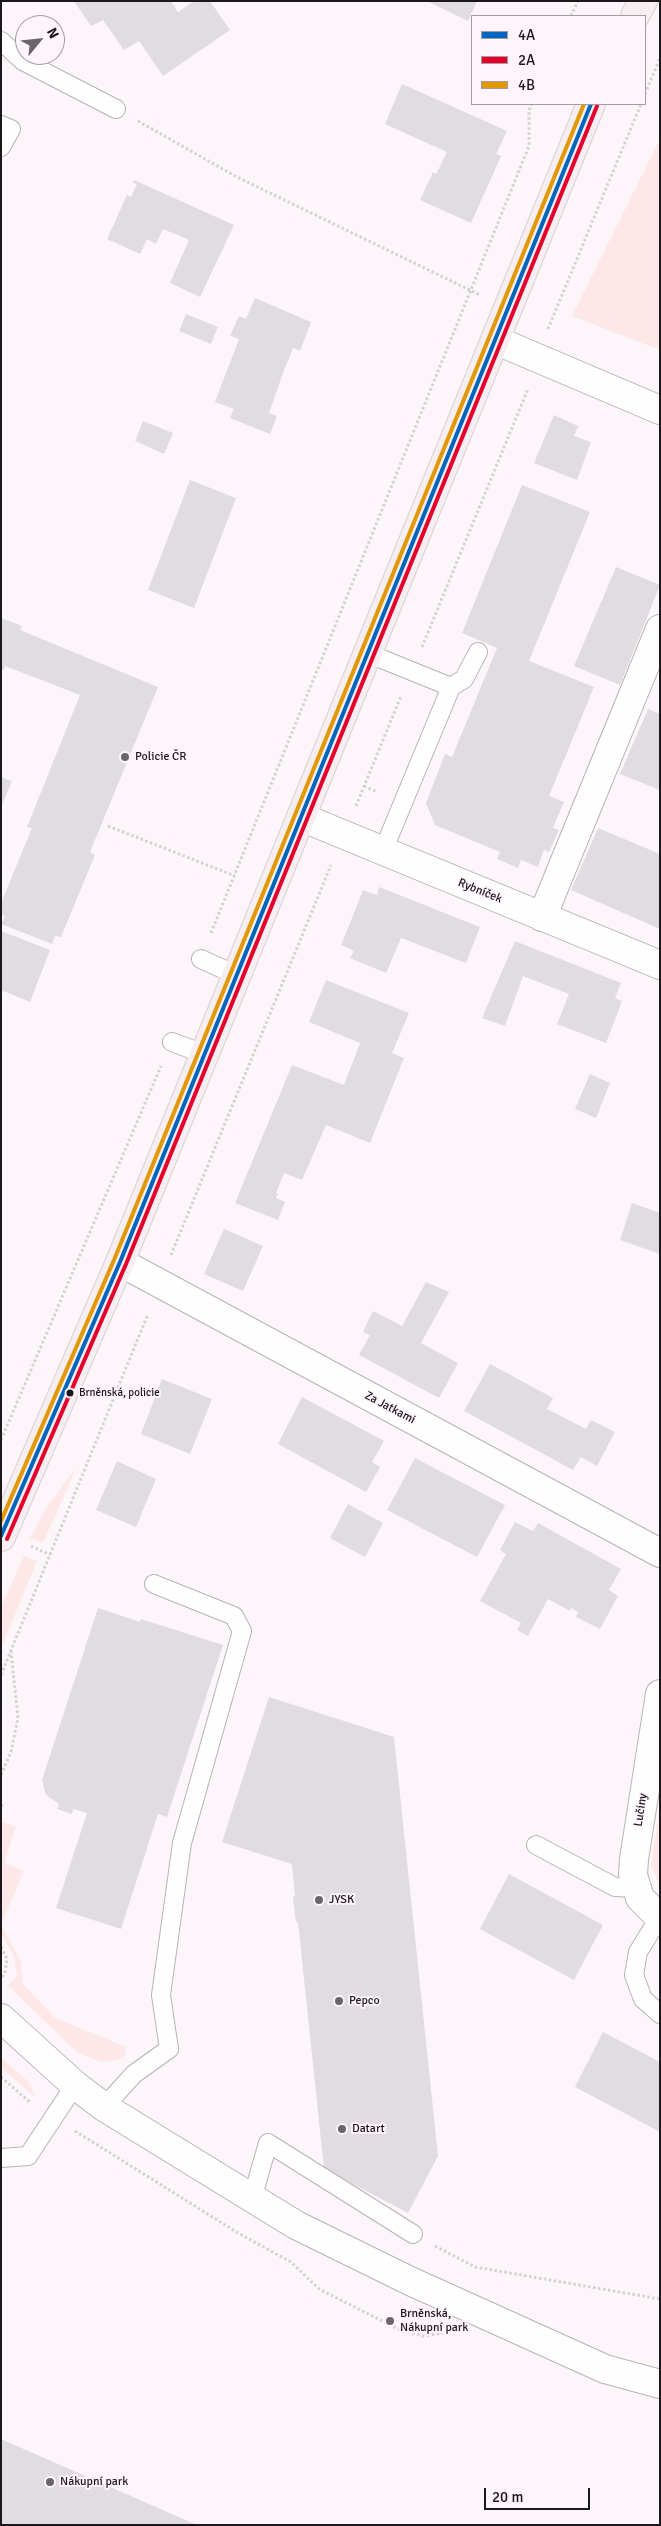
<!DOCTYPE html>
<html>
<head>
<meta charset="utf-8">
<style>
  body { margin:0 }
  #map { position:relative; width:661px; height:2526px; overflow:hidden; background:#fcf6fa; font-family:Signika,sans-serif }
  canvas { display:block }
  .frame { position:absolute; inset:0; border:2px solid #1b171a; pointer-events:none }
  .legend { position:absolute; left:471px; top:15px; width:175px; height:90px; box-sizing:border-box; background:#fef4fb; border:1px solid #a39ca1; margin:0; padding:6px 9px; list-style:none; font-size:15px; color:#1b171a }
  .legend li { display:flex; align-items:center; gap:10px; height:25px }
  .legend b { width:25px; border:1px solid #a39ca1 }
  .north { position:absolute; left:15px; top:15px; width:50px; height:50px; box-sizing:border-box; background:#fef4fb; border:1px solid #a39ca1; border-radius:50%; rotate:62deg; font-size:14px; font-weight:700; line-height:20px; text-align:center; color:#1b171a }
  .north::after { content:''; display:block; margin:auto; width:18px; height:22px; background:#6a6568; clip-path:polygon(50% 0,100% 100%,50% 72%,0 100%) }
  .scale { position:absolute; left:484px; top:2488px; width:106px; height:22px; box-sizing:border-box; border:2px solid #1b171a; border-top:0; padding-left:6px; font-size:15px; line-height:18px; white-space:nowrap; color:#1b171a; -webkit-text-stroke:4px #fef4fb; paint-order:stroke }
</style>
</head>
<body>
<div id="map">
<canvas width="661" height="2526"></canvas>
<div class="frame"></div>
<ul class="legend">
<li><b style="height:6px;background:#0065bd"></b>4A</li>
<li><b style="height:6px;background:#e4002b"></b>2A</li>
<li><b style="height:6px;background:#e19803"></b>4B</li>
</ul>
<div class="north">N</div>
<div class="scale">20 m</div>
</div>
<script>
const ctx = document.querySelector('canvas').getContext('2d');
ctx.lineJoin = 'round';
function fillPath(path, color) { ctx.fillStyle = color; ctx.fill(path, 'evenodd'); }
const shape = rows => new Path2D(rows.map(r => 'M' + r).join(''));
function trace(path, color, width, dash) { ctx.strokeStyle = color; ctx.lineWidth = width; ctx.lineCap = dash ? 'butt' : 'round'; ctx.setLineDash(dash || []); ctx.stroke(path); }
function write(font, color, halo, rows, align = 'center') {
  ctx.font = font + ' Signika,sans-serif'; ctx.lineWidth = 4; ctx.setLineDash([]); ctx.textBaseline = 'middle'; ctx.strokeStyle = halo; ctx.fillStyle = color; for (const [text, x, y, turn = 0] of rows) {
    ctx.save(); ctx.translate(x, y); ctx.rotate((+turn || 0) * Math.PI / 180); ctx.textAlign = isNaN(turn) ? turn : align; if (halo) ctx.strokeText(text, 0, 0); ctx.fillText(text, 0, 0); ctx.restore();
  }
}
fillPath(shape([
  [660,139,660,350,572,316],
  [76,1468,43,1543,30,1538,47,1507],
  [24,1556,37,1561,1,1648,1,1607],
  [660,1806,660,1886,651,1865],
  [1,1821,16,1827,4,1863,24,1871,1,1924],
  [1,1925,21,1961,22,1983,55,2018,126,2047,125,2055,118,2060,101,2062,77,2052,8,1986,17,1976,16,1969,14,1956,1,1933],
  [1,2058,29,2082,35,2097,1,2068]
]), '#fde7e7');
fillPath(shape([
  [74,1,171,1,178,12,194,1,210,1,230,30,163,76,139,41,124,50,103,20,91,26],
  [427,1,477,1,468,21],
  [402,84,507,131,496,154,501,156,471,223,420,200,433,172,436,174,447,152,385,124],
  [134,180,234,225,200,297,170,283,189,240,163,229,156,244,147,239,140,254,107,239,127,195,131,197,137,184,133,183],
  [255,298,311,322,300,351,293,348,283,373,269,413,277,416,270,434,230,418,234,409,215,402,239,339,230,336,239,316,246,319],
  [186,314,218,327,211,344,179,331],
  [554,415,578,426,574,436,591,442,577,480,534,463],
  [143,421,173,433,164,454,135,441],
  [190,480,236,498,194,608,148,590],
  [522,485,590,512,529,661,594,687,549,796,564,802,553,828,559,830,549,852,544,850,538,867,521,860,518,868,497,859,500,852,435,825,426,803,445,754,452,757,497,648,462,633],
  [616,567,660,585,620,685,574,666],
  [1,618,22,626,20,630,158,687,90,852,95,855,61,937,55,936,52,944,1,924,5,916,1,914,1,903,32,828,27,827,80,695,5,666,4,670,1,669],
  [648,709,660,714,660,790,620,774],
  [1,777,12,781,1,807],
  [598,828,660,854,660,929,571,890],
  [379,887,480,927,466,963,401,938,386,973,350,958,354,951,341,945,352,918,363,890,377,895],
  [1,931,50,950,30,1002,1,990],
  [515,941,621,983,615,998,622,1001,606,1043,557,1024,569,994,523,976,505,1026,482,1018],
  [326,980,409,1013,392,1053,404,1058,370,1143,326,1125,302,1180,284,1173,276,1193,278,1194,276,1198,285,1202,278,1220,235,1203,292,1065,344,1085,360,1043,309,1022],
  [590,1074,610,1083,596,1118,575,1109],
  [632,1203,660,1213,660,1254,620,1240],
  [224,1229,263,1246,243,1291,204,1274],
  [426,1282,449,1292,421,1343,458,1363,439,1398,359,1355,370,1335,363,1332,373,1311,402,1326],
  [490,1364,553,1398,547,1409,586,1429,591,1420,615,1432,597,1466,581,1457,573,1470,464,1411],
  [162,1379,212,1399,190,1454,141,1434],
  [302,1397,384,1441,372,1462,380,1467,366,1492,278,1444],
  [415,1458,505,1505,477,1557,387,1510],
  [117,1461,156,1479,136,1527,96,1510],
  [348,1504,383,1523,365,1557,330,1538],
  [515,1522,533,1531,538,1523,621,1569,609,1590,618,1596,600,1629,576,1617,578,1612,571,1608,570,1611,548,1599,528,1636,517,1630,521,1623,480,1601,506,1554,500,1550],
  [98,1608,140,1622,141,1619,223,1645,167,1817,158,1814,121,1929,56,1908,87,1813,73,1809,72,1814,57,1809,59,1804,46,1795,42,1780],
  [269,1697,394,1737,438,2156,408,2213,324,2169,298,1922,296,1922,293,1897,295,1896,292,1864,222,1842],
  [509,1874,603,1925,574,1980,480,1929],
  [603,2032,660,2062,660,2132,575,2087],
  [1,2439,197,2525,1,2525]
]), '#e0dce0');
const lane = shape([
  [1,41,23,61,116,109],
  [1,125,11,129,1,147],
  [367,653,451,687],
  [383,851,451,687,464,679,478,652],
  [201,959,236,975],
  [172,1042,204,1054],
  [536,1845,615,1887,636,1888],
  [659,1918,638,1952,634,1975,643,1999,660,2014],
  [104,2107,134,2074,169,2049,161,1995,182,1843,242,1631,234,1616,154,1584],
  [1,2158,28,2156,75,2085],
  [252,2199,268,2143,413,2234]
]);
const street = shape([
  [495,340,660,410],
  [301,817,660,965],
  [542,917,660,629],
  [120,1262,660,1553],
  [660,1694,634,1859,633,1875,640,1898,660,1918],
  [1,2018,75,2085,104,2107,296,2225,410,2281,605,2369,660,2384]
]);
const primary = shape([
  [635,16,643,1],
  [1,1537,120,1262,591,104]
]);
trace(lane, '#b7b2b5', 20);
trace(street, '#b7b2b5', 30);
trace(primary, '#d5d2d4', 30);
trace(shape([
  [571,16,578,1],
  [645,94,660,58],
  [138,121,235,176,480,295],
  [548,329,641,104],
  [422,647,528,389],
  [364,786,377,792],
  [356,806,401,696],
  [108,826,235,876],
  [211,933,529,146,529,110,532,104],
  [171,1255,331,865],
  [1,1440,161,1066],
  [31,1546,50,1555],
  [1,1675,148,1314],
  [1,1775,11,1752,18,1718,11,1652],
  [1,1805,3,1806],
  [1,1947,7,1959,5,1973,1,1978],
  [1,2077,31,2103],
  [75,2131,238,2233,291,2262,319,2289,398,2329,423,2336,443,2333],
  [435,2246,475,2267,660,2299]
]), '#d3d2d3', 3, [2.5, 2.5]);
trace(lane, '#fffefe', 18);
trace(street, '#fffefe', 28);
trace(primary, '#f7eef2', 28);
trace(shape([
  [1,1536,120,1262,591,104]
]), '#0065bd', 4);
trace(shape([
  [7,1539,126,1264,597,106]
]), '#e4002b', 4);
trace(shape([
  [1,1521,114,1260,584,104]
]), '#e19803', 4);
for (const [x, y, r, color] of [
  [125,757,5,"#6a6568"],
  [70,1393,4.5,"#1b171a"],
  [319,1900,5,"#6a6568"],
  [339,2001,5,"#6a6568"],
  [342,2129,5,"#6a6568"],
  [390,2321,5,"#6a6568"],
  [50,2482,5,"#6a6568"]
]) { const dot = new Path2D(); dot.arc(x, y, r, 0, 2 * Math.PI); ctx.fillStyle = color; ctx.fill(dot); trace(dot, '#fef4fb', 2); }
write('11px', '#1b171a', '#fef4fb', [
  ["Brněnská, policie",79,1393]
], 'left');
write('12px', '#1b171a', '#fef4fb', [
  ["Policie ČR",135,757],
  ["JYSK",329,1900],
  ["Pepco",349,2001],
  ["Datart",352,2129],
  ["Brněnská,",400,2314],
  ["Nákupní park",400,2328],
  ["Nákupní park",60,2482]
], 'left');
write('12px', '#1b171a', '#fef4fb', [
  ["Rybníček",480,891,22],
  ["Za Jatkami",390,1408,28],
  ["Lučiny",641,1810,-81]
]);
</script>
</body>
</html>
